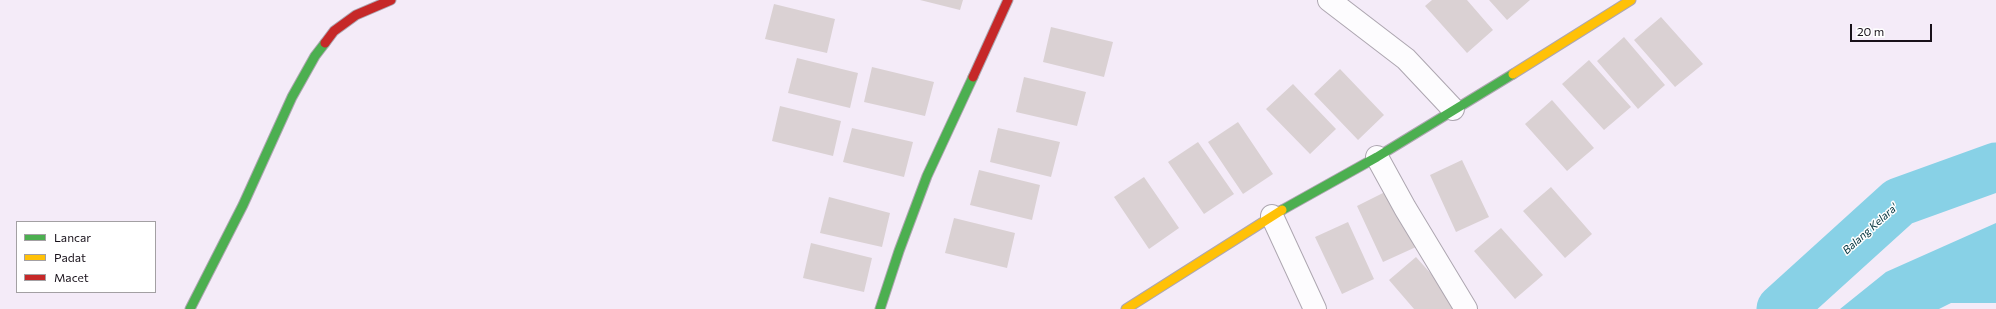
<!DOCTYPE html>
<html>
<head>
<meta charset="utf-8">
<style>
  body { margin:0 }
  #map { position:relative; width:1996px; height:309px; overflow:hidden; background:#f4ebf8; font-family:Commissioner,sans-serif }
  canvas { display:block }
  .legend { position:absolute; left:16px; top:221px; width:140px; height:72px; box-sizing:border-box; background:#fff; border:1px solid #a3a0a3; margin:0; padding:5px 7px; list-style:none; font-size:12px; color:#18111a }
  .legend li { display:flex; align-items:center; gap:8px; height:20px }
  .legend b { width:20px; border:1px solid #a3a0a3 }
  .scale { position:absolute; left:1850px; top:24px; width:82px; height:18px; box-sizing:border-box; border:2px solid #18111a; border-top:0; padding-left:5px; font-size:12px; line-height:14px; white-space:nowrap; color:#18111a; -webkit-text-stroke:3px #fff; paint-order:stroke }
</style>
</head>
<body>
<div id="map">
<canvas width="1996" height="309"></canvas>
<ul class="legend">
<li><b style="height:5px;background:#4caf50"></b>Lancar</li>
<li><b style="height:5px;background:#ffc107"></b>Padat</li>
<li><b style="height:5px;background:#c62828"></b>Macet</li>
</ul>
<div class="scale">20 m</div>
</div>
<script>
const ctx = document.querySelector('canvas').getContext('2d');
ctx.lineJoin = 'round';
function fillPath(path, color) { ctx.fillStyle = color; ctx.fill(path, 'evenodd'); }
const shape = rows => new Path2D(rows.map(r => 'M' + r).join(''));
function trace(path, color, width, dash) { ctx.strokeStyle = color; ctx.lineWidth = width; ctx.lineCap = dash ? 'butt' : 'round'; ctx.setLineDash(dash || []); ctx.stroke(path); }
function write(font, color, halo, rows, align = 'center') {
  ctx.font = font + ' Commissioner,sans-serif'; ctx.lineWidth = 3; ctx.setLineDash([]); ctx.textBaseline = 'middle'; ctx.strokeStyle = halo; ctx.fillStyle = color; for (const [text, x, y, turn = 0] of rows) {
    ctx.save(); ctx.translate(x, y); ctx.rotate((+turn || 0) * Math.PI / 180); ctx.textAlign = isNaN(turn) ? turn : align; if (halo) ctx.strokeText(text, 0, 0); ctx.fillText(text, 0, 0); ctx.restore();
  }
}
fillPath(shape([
  [1996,223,1996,303,1951,303,1939,309,1840,309,1886,272]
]), '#88d1e6');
trace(shape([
  [1781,309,1899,202,1996,167]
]), '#88d1e6', 49);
fillPath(shape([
  [920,0,963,0,960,10],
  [1432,0,1467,0,1493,30,1467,53,1425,6],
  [1489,0,1530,0,1507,20],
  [774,4,835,19,827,53,765,39],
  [1661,17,1703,64,1675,87,1634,40],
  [1051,27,1113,42,1104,77,1043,62],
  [1624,37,1665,85,1638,109,1597,61],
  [797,58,858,73,850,108,788,93],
  [1589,60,1631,107,1604,130,1562,84],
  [872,67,934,82,925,116,864,102],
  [1340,69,1384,115,1358,140,1314,94],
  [1024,77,1086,92,1077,126,1016,112],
  [1293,84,1336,129,1310,154,1266,109],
  [1552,100,1594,148,1567,171,1525,124],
  [780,106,841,121,833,156,772,141],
  [1238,122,1273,174,1243,194,1208,142],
  [852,128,913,142,904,177,843,162],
  [998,128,1060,142,1051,177,990,162],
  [1198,142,1234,194,1204,214,1168,162],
  [1462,160,1489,217,1456,232,1430,175],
  [979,170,1040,185,1032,220,970,205],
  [1144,177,1179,228,1149,249,1114,197],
  [1551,187,1592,234,1565,258,1523,211],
  [1389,190,1416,247,1383,262,1357,206],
  [829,197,890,213,882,247,820,233],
  [954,218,1015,233,1007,268,945,253],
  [1348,222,1374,279,1342,294,1315,237],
  [1501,228,1543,275,1515,299,1474,251],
  [811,243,872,258,864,292,803,278],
  [1416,257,1458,304,1452,309,1414,309,1389,280]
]), '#dad1d3');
const street = shape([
  [1329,0,1406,59,1453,109],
  [1377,157,1405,208,1466,309],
  [1272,216,1315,309]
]);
const fast = shape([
  [1282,210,1377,157,1513,74],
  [190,309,243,205,292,97,315,56,325,43],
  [880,309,899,251,927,176,973,77]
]);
const slow = shape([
  [1513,74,1631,0],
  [1126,309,1282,210]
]);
const jam = shape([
  [325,43,334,31,356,15,391,0],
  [973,77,1008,0]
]);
trace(street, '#ada6b0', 24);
trace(fast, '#ada6b0', 11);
trace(slow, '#ada6b0', 11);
trace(jam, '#ada6b0', 11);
trace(street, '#fdfcfe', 22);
trace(fast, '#4caf50', 9);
trace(slow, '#ffc107', 9);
trace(jam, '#c62828', 9);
write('italic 11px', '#00333d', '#fff', [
  ["Balang Kelara'",1870,229,-42]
]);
</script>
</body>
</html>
